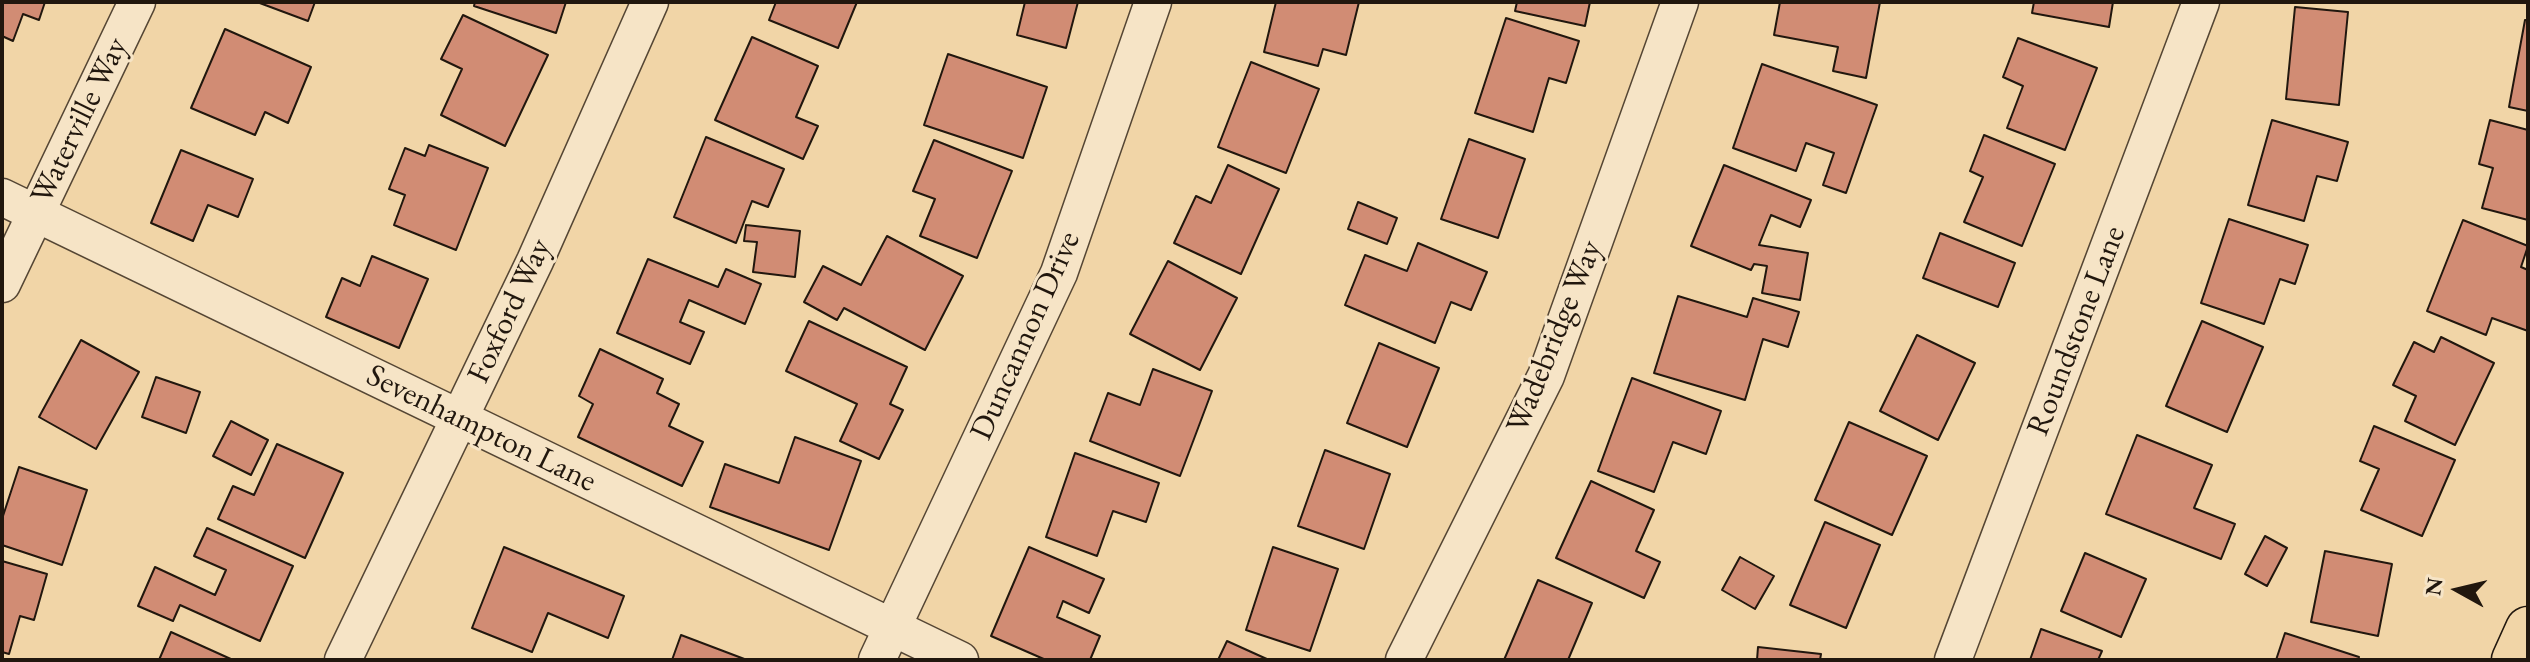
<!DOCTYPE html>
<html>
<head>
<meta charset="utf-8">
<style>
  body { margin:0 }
  #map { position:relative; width:2530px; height:662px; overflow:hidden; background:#f1d5a7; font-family:"EB Garamond",serif }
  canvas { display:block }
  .frame { position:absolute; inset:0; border:4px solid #21170e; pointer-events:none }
  .north { position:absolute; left:2418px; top:550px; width:80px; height:80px; -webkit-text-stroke:6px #f6e4c6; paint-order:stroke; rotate:278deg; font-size:22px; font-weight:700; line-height:32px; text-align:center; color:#21170e }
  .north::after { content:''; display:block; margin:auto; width:28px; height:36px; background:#21170e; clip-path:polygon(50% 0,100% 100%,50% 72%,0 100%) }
</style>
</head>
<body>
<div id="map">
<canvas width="2530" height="662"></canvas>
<div class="frame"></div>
<div class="north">N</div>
</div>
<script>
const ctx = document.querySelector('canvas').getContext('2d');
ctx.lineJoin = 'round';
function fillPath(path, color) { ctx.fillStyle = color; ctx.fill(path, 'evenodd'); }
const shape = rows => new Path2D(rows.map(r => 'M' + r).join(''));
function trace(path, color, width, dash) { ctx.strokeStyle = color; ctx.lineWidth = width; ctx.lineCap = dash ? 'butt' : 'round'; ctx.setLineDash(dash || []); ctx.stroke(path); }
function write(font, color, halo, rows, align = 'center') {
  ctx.font = font + ' "EB Garamond",serif'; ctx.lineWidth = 6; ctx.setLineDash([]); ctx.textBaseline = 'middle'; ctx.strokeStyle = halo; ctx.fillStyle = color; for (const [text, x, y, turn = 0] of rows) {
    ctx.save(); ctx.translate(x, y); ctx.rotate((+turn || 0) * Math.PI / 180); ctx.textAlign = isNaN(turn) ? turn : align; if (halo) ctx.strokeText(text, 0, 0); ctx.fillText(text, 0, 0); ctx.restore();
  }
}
const building = shape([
  [2,2,45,2,39,20,23,14,13,41,2,36,2,2],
  [257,2,315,2,308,21,257,2],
  [475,2,566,2,556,33,474,6,475,2],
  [776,2,857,2,838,48,769,20,776,2],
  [1025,2,1078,2,1066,48,1017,35,1025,2],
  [1276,2,1359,2,1346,55,1323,49,1318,66,1264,52,1276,2],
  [1517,2,1590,2,1585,26,1515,11,1517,2],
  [1780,2,1880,2,1866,78,1833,71,1838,47,1774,35,1780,2],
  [2034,2,2113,2,2109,27,2032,13,2034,2],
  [2295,7,2348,12,2339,105,2286,99,2295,7],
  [463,15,548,55,505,146,441,115,462,69,441,59,463,15],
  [1506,18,1579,41,1566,83,1549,78,1533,132,1475,113,1506,18],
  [2525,20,2528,20,2528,111,2509,107,2525,20],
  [225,29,311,67,288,123,265,112,255,135,191,108,225,29],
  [752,37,818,66,796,117,818,126,803,159,715,120,752,37],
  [2018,38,2097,68,2065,150,2007,128,2023,86,2003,77,2018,38],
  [948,54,1047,87,1023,158,924,125,948,54],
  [1251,62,1319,89,1286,173,1218,147,1251,62],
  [1762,64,1877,105,1846,193,1823,185,1834,153,1806,143,1796,171,1733,148,1762,64],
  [2272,120,2348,142,2337,181,2317,176,2304,221,2248,205,2272,120],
  [2490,120,2528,130,2528,220,2482,208,2493,168,2479,164,2490,120],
  [1984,135,2055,164,2022,246,1964,222,1983,177,1970,171,1984,135],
  [706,137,784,169,768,207,752,201,736,243,674,217,706,137],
  [1469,139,1525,159,1498,238,1441,219,1469,139],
  [934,140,1012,171,977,258,920,236,935,199,913,191,934,140],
  [429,145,488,168,456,250,394,225,405,195,389,189,405,148,425,156,429,145],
  [181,150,253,179,238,217,208,205,193,241,151,223,181,150],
  [1228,165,1279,189,1241,274,1174,243,1196,196,1211,203,1228,165],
  [1724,165,1811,200,1800,227,1771,215,1759,245,1808,253,1800,300,1762,293,1767,266,1754,264,1751,270,1691,246,1724,165],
  [1358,202,1397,218,1387,244,1348,229,1358,202],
  [2229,219,2308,245,2295,284,2280,279,2264,324,2201,303,2229,219],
  [2463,220,2528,246,2521,267,2528,270,2528,331,2492,318,2486,335,2427,311,2463,220],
  [746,225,800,231,795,277,753,272,757,242,744,241,746,225],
  [1940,233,2015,263,1998,307,1923,278,1940,233],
  [887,236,963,276,925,350,844,308,837,320,804,302,823,266,861,285,887,236],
  [1418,243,1487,272,1471,310,1451,302,1435,343,1345,305,1365,255,1407,271,1418,243],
  [372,256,428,279,399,348,326,317,342,278,360,286,372,256],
  [648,259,718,287,726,269,761,284,745,324,689,300,680,322,704,332,690,364,617,333,648,259],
  [1168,261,1237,298,1200,370,1130,334,1168,261],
  [1678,296,1747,317,1753,298,1799,312,1788,347,1763,339,1745,400,1654,373,1678,296],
  [809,321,907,367,890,404,903,410,879,459,840,441,857,404,786,371,809,321],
  [2202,321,2263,347,2227,432,2166,406,2202,321],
  [1917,335,1975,363,1938,440,1880,411,1917,335],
  [2441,337,2494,363,2455,445,2405,421,2416,396,2393,385,2414,342,2434,352,2441,337],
  [81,340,139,372,96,449,39,417,81,340],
  [1379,343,1439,368,1407,447,1347,423,1379,343],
  [600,349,663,379,657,393,679,404,669,426,703,442,682,486,578,437,593,404,579,396,600,349],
  [1153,369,1212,391,1180,476,1090,441,1108,393,1140,405,1153,369],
  [156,377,200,392,186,433,142,417,156,377],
  [1632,378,1721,411,1706,454,1673,442,1654,492,1598,471,1632,378],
  [231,421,268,440,251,475,213,456,231,421],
  [1849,422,1927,456,1892,535,1815,500,1849,422],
  [2374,426,2455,460,2422,536,2361,510,2379,469,2360,461,2374,426],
  [2137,435,2212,465,2194,508,2235,524,2221,559,2106,514,2137,435],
  [795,437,861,461,829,550,710,507,725,464,779,483,795,437],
  [277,444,343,473,305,558,218,519,233,486,254,495,277,444],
  [1325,450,1390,474,1364,549,1298,526,1325,450],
  [1075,453,1159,483,1146,522,1113,511,1097,556,1046,537,1075,453],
  [19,467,87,490,62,565,2,545,2,519,19,467],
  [1591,481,1654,510,1636,551,1660,562,1644,598,1556,558,1591,481],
  [1825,522,1880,545,1846,628,1790,605,1825,522],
  [207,528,293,566,260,641,180,605,173,621,138,606,155,567,215,595,226,570,194,556,207,528],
  [2265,536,2287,548,2267,586,2245,574,2265,536],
  [504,547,624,596,608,638,548,613,532,652,472,628,504,547],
  [1029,547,1104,579,1089,613,1063,601,1057,617,1100,636,1090,660,1046,660,991,636,1029,547],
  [1273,547,1338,569,1310,651,1246,630,1273,547],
  [2325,551,2392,564,2378,636,2311,622,2325,551],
  [2085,553,2146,579,2121,637,2061,611,2085,553],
  [1740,557,1774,576,1755,609,1722,590,1740,557],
  [2,561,47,574,34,620,20,616,9,654,2,652,2,561],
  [1538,580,1592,603,1568,660,1504,660,1538,580],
  [2041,629,2102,651,2098,660,2030,660,2041,629],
  [171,632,233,660,159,660,171,632],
  [2285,633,2359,657,2358,660,2276,660,2285,633],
  [681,635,747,660,672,660,681,635],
  [1227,641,1269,660,1218,660,1227,641],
  [1758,647,1821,654,1820,660,1757,660,1758,647]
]);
fillPath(building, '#d18c74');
trace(building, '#21170e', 2);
const minor = shape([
  [2,197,960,660],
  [2,284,137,2],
  [343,660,535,261,650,2],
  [877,660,1059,273,1153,2],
  [1404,660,1546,376,1680,2],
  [1953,660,2201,2]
]);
const major = shape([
  [2514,660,2528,629]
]);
trace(minor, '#554634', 39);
trace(major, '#21170e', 47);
trace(minor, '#f6e4c6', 36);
trace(major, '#f1d5a7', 44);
write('32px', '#21170e', '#f6e4c6', [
  ["Waterville Way",80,121,-64],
  ["Foxford Way",510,311,-65],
  ["Roundstone Lane",2077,331,-69],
  ["Duncannon Drive",1026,336,-66],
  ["Wadebridge Way",1555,337,-68],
  ["Sevenhampton Lane",481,429,26]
]);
</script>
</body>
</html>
